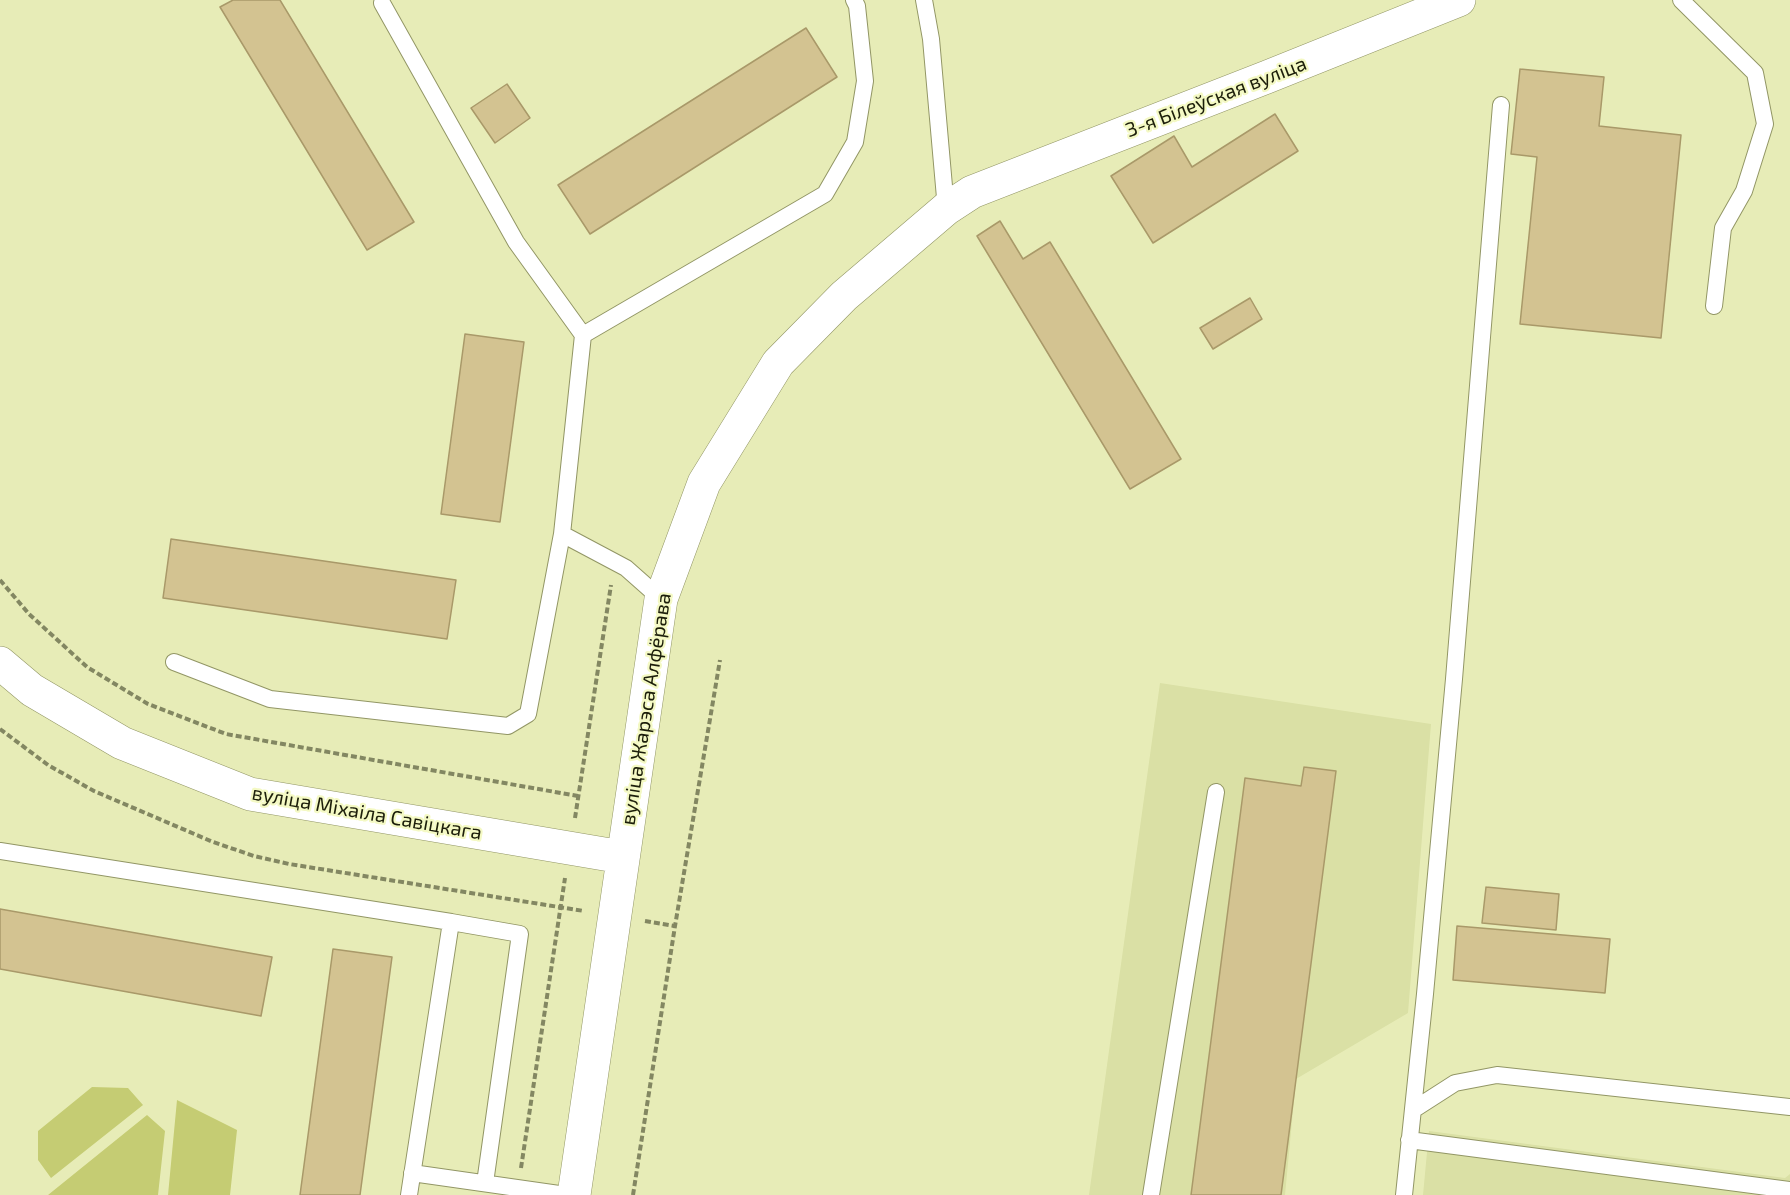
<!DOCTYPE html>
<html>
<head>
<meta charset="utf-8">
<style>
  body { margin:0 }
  canvas { display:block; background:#e7ecb7 }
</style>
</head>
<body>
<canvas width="1790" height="1195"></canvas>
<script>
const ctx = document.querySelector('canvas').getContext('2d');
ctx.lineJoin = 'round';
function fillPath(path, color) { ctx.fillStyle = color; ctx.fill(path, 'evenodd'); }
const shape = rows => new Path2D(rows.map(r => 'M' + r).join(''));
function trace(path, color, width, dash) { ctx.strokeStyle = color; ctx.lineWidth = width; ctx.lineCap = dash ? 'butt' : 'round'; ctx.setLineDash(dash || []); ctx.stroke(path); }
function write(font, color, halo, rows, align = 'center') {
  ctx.font = font + ' "Exo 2",sans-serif'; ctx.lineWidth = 4.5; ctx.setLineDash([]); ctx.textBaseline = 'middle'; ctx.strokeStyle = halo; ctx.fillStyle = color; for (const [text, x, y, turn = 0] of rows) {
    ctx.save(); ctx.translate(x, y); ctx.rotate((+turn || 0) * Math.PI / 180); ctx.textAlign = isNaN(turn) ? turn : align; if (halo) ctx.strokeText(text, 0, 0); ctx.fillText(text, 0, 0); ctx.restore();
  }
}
fillPath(shape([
  [1160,683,1431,724,1408,1013,1296,1079,1285,1195,1089,1195],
  [1429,1131,1785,1178,1790,1174,1790,1195,1423,1195]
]), '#dae0a5');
fillPath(shape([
  [92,1087,128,1088,143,1105,51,1178,38,1160,38,1131],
  [177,1100,237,1130,230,1195,168,1195],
  [147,1115,165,1131,158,1195,48,1195]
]), '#c5cc73');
const building = shape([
  [233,0,280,0,414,222,367,250,220,7,233,0],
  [806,28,837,77,590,234,558,185,806,28],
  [1520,69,1604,77,1599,126,1681,135,1661,338,1520,324,1537,157,1511,154,1520,69],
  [507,84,530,118,495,143,471,108,507,84],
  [1275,114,1298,151,1153,243,1111,176,1174,136,1192,167,1275,114],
  [1000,221,1023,259,1050,242,1181,459,1130,489,977,236,1000,221],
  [1250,298,1262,319,1213,349,1200,328,1250,298],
  [465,334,524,342,500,522,441,514,465,334],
  [171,539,456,580,447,639,163,598,171,539],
  [1304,767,1336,771,1281,1195,1191,1195,1245,778,1301,786,1304,767],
  [1486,887,1559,894,1556,930,1482,923,1486,887],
  [0,909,272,957,261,1016,0,969,0,909],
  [1457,926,1610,939,1605,993,1453,980,1457,926],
  [333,949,392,957,360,1195,300,1195,333,949]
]);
fillPath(building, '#d3c391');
trace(building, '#a99969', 1.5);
const lane = shape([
  [924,0,931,39,946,209],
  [1681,0,1755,73,1765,124,1744,191,1723,228,1714,306],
  [382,3,516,242,583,335,562,534,626,568,661,599],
  [583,335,825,194,855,142,865,81,857,6,854,0],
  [174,662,270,699,508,726,528,714,562,534],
  [0,851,451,922,409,1195],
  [451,922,520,934,485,1183],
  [1413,1110,1455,1083,1497,1075,1790,1107],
  [1409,1140,1790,1190],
  [412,1173,566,1195],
  [1151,1195,1216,792],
  [1404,1195,1425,994,1454,679,1501,105]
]);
const street = shape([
  [0,663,32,690,122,743,250,794,622,857],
  [574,1195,661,599,704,483,778,363,844,296,946,209,972,192,1267,77,1459,0]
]);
trace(lane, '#929665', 18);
trace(street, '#929665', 34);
trace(shape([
  [0,580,29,614,87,667,148,704,226,734,578,796],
  [0,729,48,765,94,791,213,842,254,856,289,864,584,911],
  [575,818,611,585],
  [645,921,675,926],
  [521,1168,565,878],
  [633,1195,675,926,720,660]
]), '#838762', 4, [6, 3]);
trace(lane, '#fff', 16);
trace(street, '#fff', 33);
write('20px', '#1c1e0a', '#f4f9c4', [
  ["3-я Білеўская вуліца",1216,97,-21],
  ["вуліца Жарэса Алфёрава",646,709,-81],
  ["вуліца Міхаіла Савіцкага",367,813,10]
]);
</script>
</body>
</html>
